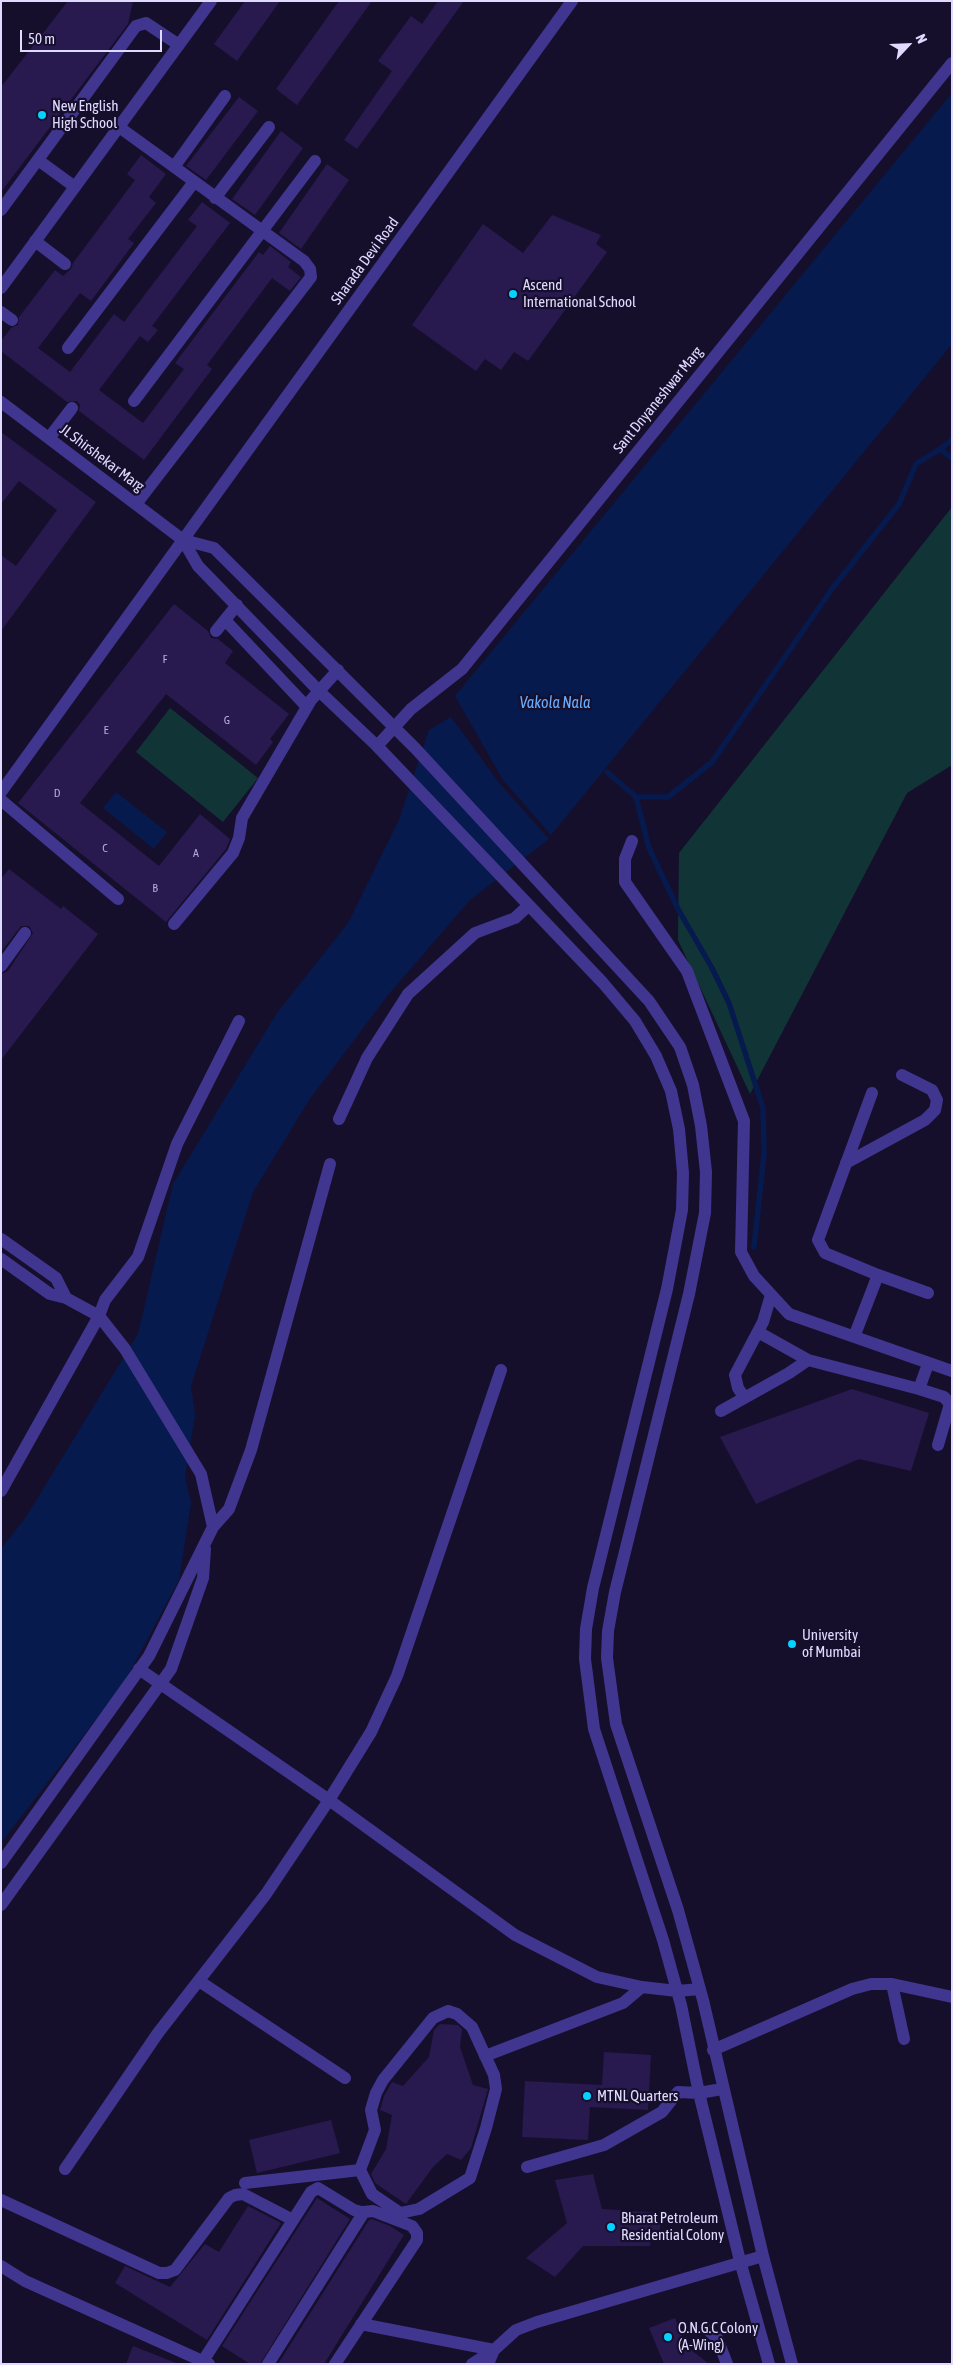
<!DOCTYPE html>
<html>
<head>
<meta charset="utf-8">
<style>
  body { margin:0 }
  #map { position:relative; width:953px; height:2365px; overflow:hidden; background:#160f2c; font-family:"Asap Condensed",sans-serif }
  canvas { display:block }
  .frame { position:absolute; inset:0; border:2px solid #e1daff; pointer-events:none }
  .north { position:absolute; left:883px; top:20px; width:50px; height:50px; -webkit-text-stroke:4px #160f2c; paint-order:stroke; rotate:65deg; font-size:14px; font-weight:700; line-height:20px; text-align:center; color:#e1daff }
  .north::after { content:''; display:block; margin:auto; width:18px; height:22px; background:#e1daff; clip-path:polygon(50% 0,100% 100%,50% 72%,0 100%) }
  .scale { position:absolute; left:20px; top:30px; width:142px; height:22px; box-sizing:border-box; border:2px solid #e1daff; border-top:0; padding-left:6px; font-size:15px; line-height:18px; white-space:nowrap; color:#e1daff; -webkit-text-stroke:4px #160f2c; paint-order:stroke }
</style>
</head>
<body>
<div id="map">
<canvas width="953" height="2365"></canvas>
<div class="frame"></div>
<div class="north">N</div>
<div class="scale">50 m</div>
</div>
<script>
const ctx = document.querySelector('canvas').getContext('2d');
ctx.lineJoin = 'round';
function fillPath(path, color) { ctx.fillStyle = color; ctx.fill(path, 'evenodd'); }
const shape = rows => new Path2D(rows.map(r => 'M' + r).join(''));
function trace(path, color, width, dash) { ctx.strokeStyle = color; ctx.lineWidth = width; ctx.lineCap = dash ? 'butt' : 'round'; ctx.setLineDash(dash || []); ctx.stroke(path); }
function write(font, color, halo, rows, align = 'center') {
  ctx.font = font + ' "Asap Condensed",sans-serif'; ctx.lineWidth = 4.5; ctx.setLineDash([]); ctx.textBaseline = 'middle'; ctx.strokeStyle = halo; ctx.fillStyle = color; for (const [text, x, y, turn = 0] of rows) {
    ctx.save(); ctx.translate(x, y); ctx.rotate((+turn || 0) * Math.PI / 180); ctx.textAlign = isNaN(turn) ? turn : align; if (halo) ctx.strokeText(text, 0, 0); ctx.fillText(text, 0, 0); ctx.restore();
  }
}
fillPath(shape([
  [952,507,952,765,907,793,750,1094,678,940,679,853],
  [170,708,258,778,223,822,136,752]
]), '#113537');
fillPath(shape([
  [952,93,952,344,551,835,503,780,455,696],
  [451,717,500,784,549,839,470,900,388,995,309,1100,253,1192,191,1386,195,1415,185,1477,191,1503,179,1580,124,1683,1,1843,1,1549,26,1517,138,1334,173,1184,277,1013,348,923,399,820,429,730],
  [116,792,167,832,154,849,103,808]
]), '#061a4e');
trace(shape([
  [940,449,952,440],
  [607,772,636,797,668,797,712,762,832,589,899,504,916,464,940,449,952,458],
  [636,797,649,848,678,909,712,968,729,1003,763,1108,764,1154,754,1247]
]), '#061a4e', 5.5);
fillPath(shape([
  [68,1,133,1,128,24,1,192,1,87],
  [245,1,280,1,237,61,214,44],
  [339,1,372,1,297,105,276,89],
  [438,1,464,1,357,149,344,140,392,71,378,61,411,16,422,24],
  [239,97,258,111,206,180,186,166],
  [281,131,303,148,255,215,232,199],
  [141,155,166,174,149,197,156,203,128,239,134,243,91,301,80,293,38,348,70,372,114,314,124,322,197,226,188,220,202,202,230,223,152,326,158,330,148,342,140,336,99,390,143,423,184,369,175,363,259,252,263,255,270,246,291,262,288,267,301,277,290,291,272,278,207,365,212,369,144,460,79,411,80,405,77,401,67,402,1,351,1,341,11,328,18,325,19,317,55,270,63,276,71,269,73,263,135,180,127,174],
  [327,164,349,180,301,249,279,233],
  [552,215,601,235,596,244,607,252,528,361,514,352,501,370,485,359,476,371,412,325,483,224,523,253],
  [1,432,96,502,1,631,1,555,16,566,57,510,19,481,1,504],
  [174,604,208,631,211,638,218,639,233,651,225,663,289,714,270,739,273,742,256,765,166,694,80,803,159,866,200,814,230,839,226,849,166,922,18,803],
  [9,869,61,909,63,906,98,934,1,1060,1,974,8,971,33,933,29,926,21,926,1,952,1,879],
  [852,1389,929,1413,911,1471,859,1459,756,1504,720,1437],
  [440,2024,458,2025,462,2029,460,2047,473,2085,488,2089,471,2148,461,2160,447,2154,433,2167,406,2204,375,2183,371,2174,386,2149,392,2115,380,2110,384,2096,392,2082,403,2086,429,2057,434,2030],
  [604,2052,651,2055,648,2110,590,2107,588,2140,522,2137,525,2081,602,2085],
  [331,2120,340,2153,257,2173,249,2140],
  [593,2174,602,2209,661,2213,660,2231,652,2231,650,2246,583,2246,555,2277,526,2258,567,2223,555,2180],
  [317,2198,350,2219,260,2364,250,2364,222,2346],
  [248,2206,281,2223,207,2340,115,2283,125,2266,170,2287,205,2244,219,2252],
  [372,2219,390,2226,404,2235,324,2364,278,2364,369,2220],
  [675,2318,686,2346,709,2364,664,2364,649,2328],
  [133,2346,176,2363,176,2364,126,2364]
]), '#28194f');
trace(shape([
  [119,127,304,261,310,269,311,277,136,504],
  [38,160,75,187],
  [174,167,225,96],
  [215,198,269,127],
  [1,210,136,26,146,23,179,45],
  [35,241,65,264],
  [1,288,211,1],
  [1,312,12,320],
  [68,348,194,182],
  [134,401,315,161],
  [1,402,183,540,198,566,319,691,377,746,603,983,635,1021,656,1056,671,1091,679,1129,683,1173,682,1210,667,1289,593,1588,586,1629,585,1659,594,1729,663,1940,681,2005,699,2093,740,2261,769,2364],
  [49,438,72,408],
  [183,540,214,548,415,748,649,1001,680,1047,693,1085,701,1126,706,1172,705,1213,689,1294,615,1592,608,1631,607,1658,616,1724,678,1910,703,2000,763,2256,792,2364],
  [225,620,307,707],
  [216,631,237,605],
  [377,746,411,709,462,669,952,63],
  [1,792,572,1],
  [1,800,118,899],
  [632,841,625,859,625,882,687,971,744,1121,741,1252,754,1276,789,1314,952,1371],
  [174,924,233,853,239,838,242,818,311,700,338,670],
  [1,966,25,933],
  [339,1119,367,1058,408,994,475,933,515,918,528,906],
  [846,1163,925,1120,935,1110,937,1100,932,1090,902,1075],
  [1,1239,56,1278,66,1298],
  [1,1259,50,1294,66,1298,99,1316,125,1349,201,1474,213,1527,149,1656,1,1863],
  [878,1275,928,1293],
  [758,1332,808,1360],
  [854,1337,878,1275,825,1253,818,1240,872,1093],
  [919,1389,944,1397,950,1404,938,1445],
  [744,1397,738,1388,735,1375,763,1322,771,1295],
  [721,1411,789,1373,808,1360,919,1389,928,1364],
  [1,1491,99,1316,105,1300,138,1257,177,1144,239,1021],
  [213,1527,229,1509,251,1450,330,1164],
  [139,1669,329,1800,515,1935,597,1977,642,1987,677,1991,700,1989],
  [1,1905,171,1669,203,1578,205,1549],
  [199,1981,345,2078],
  [892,1984,904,2039],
  [448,2011,457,2014,472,2027,494,2075,496,2089,486,2128,470,2178,419,2209,400,2213,372,2194,360,2170,375,2130,371,2110,376,2093,383,2080,433,2018,448,2011],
  [713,2050,852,1989,871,1984,892,1984,952,1997],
  [485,2056,623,2003,642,1987],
  [527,2167,604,2145,662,2112,678,2092,699,2093,722,2089],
  [65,2169,158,2033,266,1894,329,1800,371,1732,397,1676,501,1370],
  [245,2183,360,2170],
  [1,2200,159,2273,167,2273,175,2270,229,2198,235,2195,243,2194,293,2220],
  [1,2266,25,2281,209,2364],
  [361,2324,494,2350],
  [709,2331,717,2338,727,2364],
  [203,2361,311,2192,318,2188,354,2210,364,2213],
  [268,2364,364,2212,373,2211,412,2226,417,2233,417,2240,335,2364],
  [472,2364,494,2350],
  [488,2364,494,2350,516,2330,537,2322,763,2256]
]), '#40368f', 12);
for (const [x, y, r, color] of [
  [42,115,5,"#06d2ff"],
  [513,294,5,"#06d2ff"],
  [792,1644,5,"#06d2ff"],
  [587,2096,5,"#06d2ff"],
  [611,2227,5,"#06d2ff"],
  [668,2337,5,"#06d2ff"]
]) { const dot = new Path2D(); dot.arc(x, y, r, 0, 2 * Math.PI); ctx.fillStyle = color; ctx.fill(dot); trace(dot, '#160f2c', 2); }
write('12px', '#b3aad3', null, [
  ["F",165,659],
  ["G",227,720],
  ["E",106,730],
  ["D",57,793],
  ["C",105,848],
  ["A",196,853],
  ["B",155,888]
]);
write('15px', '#e1daff', '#160f2c', [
  ["New English",52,106],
  ["High School",52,123],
  ["Ascend",523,285],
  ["International School",523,302],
  ["University",802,1635],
  ["of Mumbai",802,1652],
  ["MTNL Quarters",597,2096],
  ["Bharat Petroleum",621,2218],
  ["Residential Colony",621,2235],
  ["O.N.G.C Colony",678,2328],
  ["(A-Wing)",678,2345]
], 'left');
write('15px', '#e1daff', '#160f2c', [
  ["Sharada Devi Road",365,261,-54],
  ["Sant Dnyaneshwar Marg",658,400,-51],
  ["JL Shirshekar Marg",102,458,37]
]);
write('italic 16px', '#68adff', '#160f2c', [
  ["Vakola Nala",555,703]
]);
</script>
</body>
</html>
